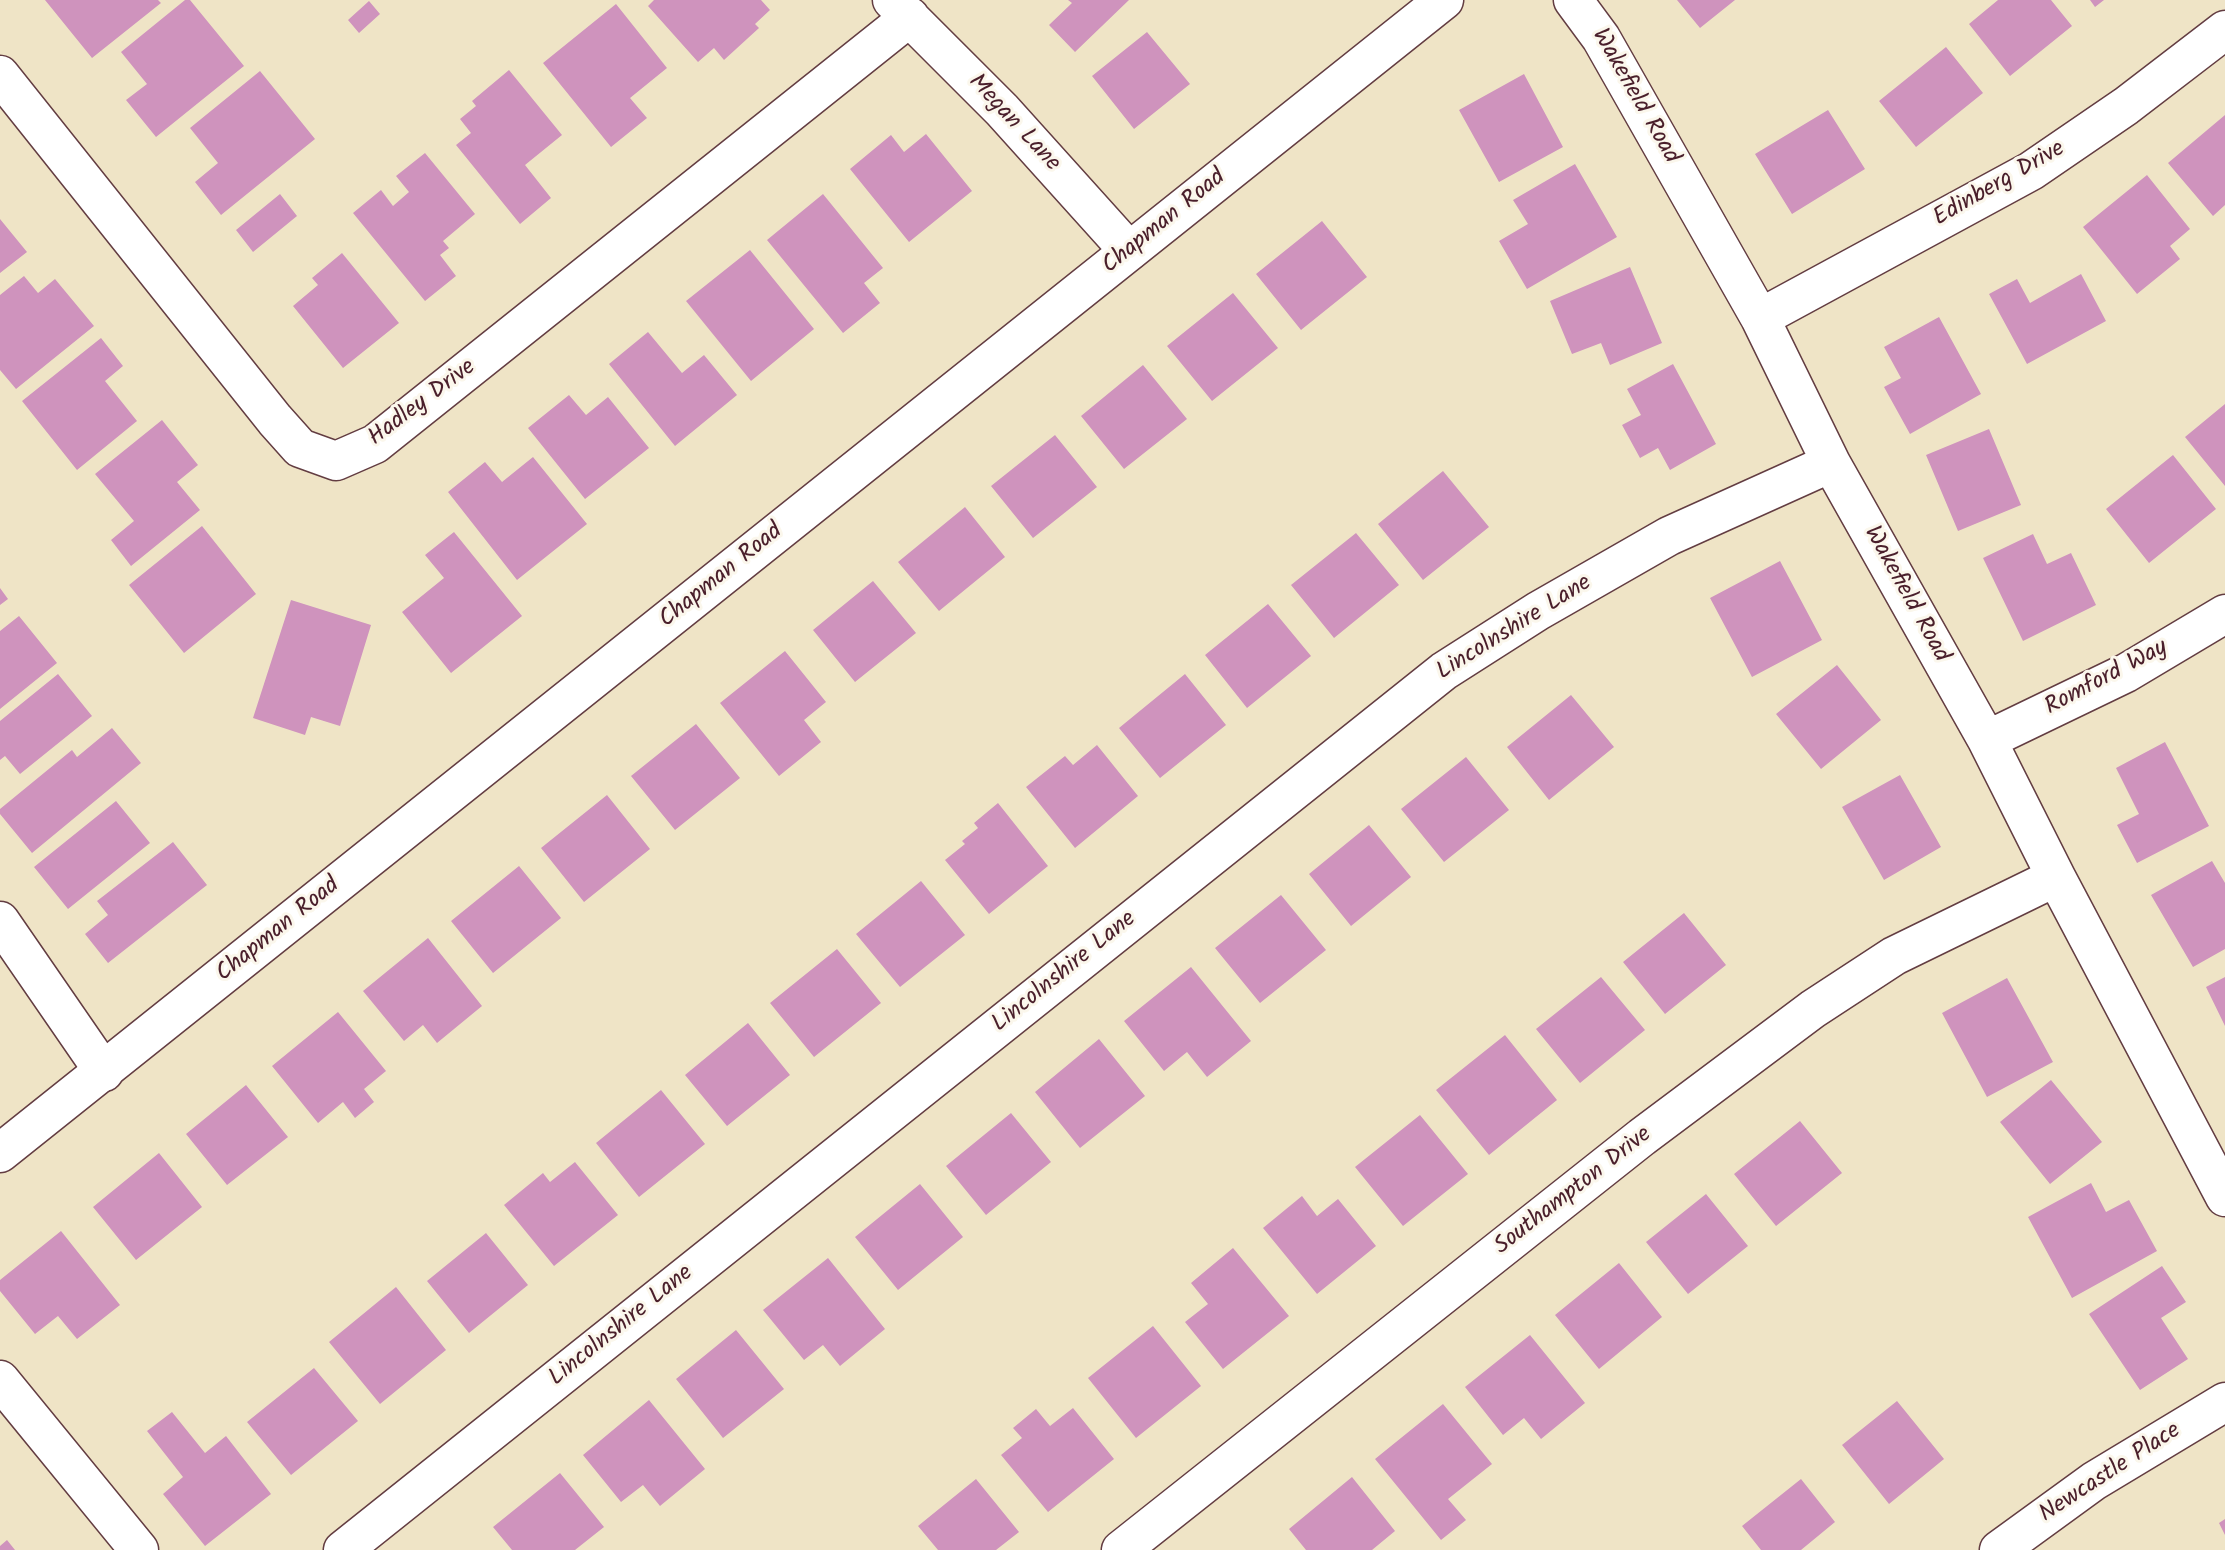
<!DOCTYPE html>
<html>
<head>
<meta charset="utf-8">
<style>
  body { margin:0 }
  canvas { display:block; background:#efe4c6 }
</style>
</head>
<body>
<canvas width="2225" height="1550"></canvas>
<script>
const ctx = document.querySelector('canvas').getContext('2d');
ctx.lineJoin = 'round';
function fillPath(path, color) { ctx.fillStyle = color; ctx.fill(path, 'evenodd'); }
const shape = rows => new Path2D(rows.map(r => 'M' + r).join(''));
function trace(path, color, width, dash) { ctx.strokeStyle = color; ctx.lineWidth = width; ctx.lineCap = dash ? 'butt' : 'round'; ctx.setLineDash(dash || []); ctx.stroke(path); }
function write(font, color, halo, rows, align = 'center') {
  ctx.font = font + ' Kalam,sans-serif'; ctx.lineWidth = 6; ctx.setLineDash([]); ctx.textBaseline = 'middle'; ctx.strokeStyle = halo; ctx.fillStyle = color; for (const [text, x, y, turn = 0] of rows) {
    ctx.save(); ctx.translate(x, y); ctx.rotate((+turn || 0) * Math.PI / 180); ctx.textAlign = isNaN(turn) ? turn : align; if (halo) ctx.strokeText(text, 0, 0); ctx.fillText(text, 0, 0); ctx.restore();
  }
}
fillPath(shape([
  [45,0,158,0,161,3,92,58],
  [185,0,190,0,244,66,156,137,126,100,147,84,121,52],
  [654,0,761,0,770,10,755,24,759,28,724,60,714,48,698,62,648,6],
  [1068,0,1129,0,1075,52,1049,25,1072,3],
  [1677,0,1735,0,1700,28],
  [1998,0,2051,0,2072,26,2010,76,1969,24],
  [2090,0,2104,0,2095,7],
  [369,1,380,14,359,33,348,20],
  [616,4,667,68,630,98,647,118,611,147,543,63],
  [1147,32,1190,84,1134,129,1092,76],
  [1946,47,1983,93,1916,147,1879,101],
  [509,70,562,135,525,165,551,198,520,224,456,145,471,133,460,119,476,106,472,101],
  [260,71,315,139,221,215,195,182,218,163,190,128],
  [1524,74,1563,147,1499,182,1459,110],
  [1828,110,1865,169,1792,214,1755,154],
  [2225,115,2225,205,2213,216,2168,163],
  [926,134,972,191,909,242,850,169,891,135,904,152],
  [425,153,475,214,443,241,449,248,440,255,456,276,425,301,353,213,381,190,393,206,409,192,396,176],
  [1575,164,1617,237,1527,289,1499,241,1528,224,1513,200],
  [2147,175,2190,229,2170,246,2180,259,2137,294,2083,227],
  [280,194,297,216,253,252,236,230],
  [823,194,883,268,864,283,880,303,843,333,767,240],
  [0,219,27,252,0,273],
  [1322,221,1367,277,1301,330,1256,274],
  [750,250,814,329,751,381,686,301],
  [342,253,399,323,343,368,293,306,318,285,312,278],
  [1630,267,1662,343,1610,365,1601,343,1572,354,1550,301],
  [2081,274,2106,321,2027,364,1989,294,2017,279,2030,303],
  [24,276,38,293,55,279,94,326,16,389,0,370,0,295],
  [1233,293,1278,348,1212,401,1167,346],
  [1939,317,1981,394,1910,434,1884,387,1901,378,1884,347],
  [648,332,682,373,704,355,737,395,675,446,609,364],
  [101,338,123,366,105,381,137,421,77,470,22,401],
  [1673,364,1716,444,1670,470,1658,448,1640,458,1622,425,1641,415,1627,389],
  [1143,365,1187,419,1124,469,1081,416],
  [569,395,586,415,608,397,649,448,585,499,528,428],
  [2225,404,2225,486,2185,437],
  [162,420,198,465,177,482,200,510,131,566,111,540,134,521,95,474],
  [1989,429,2021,505,1958,531,1926,455],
  [1055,435,1097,487,1033,538,991,486],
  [2173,455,2216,509,2149,563,2106,509],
  [533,457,587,524,517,580,448,492,485,462,502,482],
  [1443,471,1489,527,1423,580,1378,524],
  [965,507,1005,557,939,611,898,562],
  [202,526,256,594,184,653,129,585],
  [454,532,522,616,451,673,402,612,444,578,425,555],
  [1356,533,1399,585,1334,638,1291,585],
  [2033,534,2047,564,2071,553,2096,605,2023,641,1983,558],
  [1780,561,1822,640,1752,677,1710,598],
  [873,581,916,633,855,682,813,630],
  [0,588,8,599,0,605],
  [291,600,371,625,340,726,311,717,305,735,253,718],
  [1268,604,1311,656,1247,708,1205,655],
  [19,616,57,663,0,709,0,631],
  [785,651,826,702,804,720,821,742,779,776,720,703],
  [1837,665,1881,720,1821,769,1776,714],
  [58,674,92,716,20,774,5,756,0,760,0,721],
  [1185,674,1226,725,1160,778,1119,728],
  [1571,695,1614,747,1549,800,1507,747],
  [696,724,740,778,675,830,631,776],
  [112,728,141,763,32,853,0,814,0,809,72,750,77,757],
  [2165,742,2209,826,2137,863,2117,825,2139,814,2116,768],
  [1097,745,1138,796,1075,848,1026,787,1065,756,1073,765],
  [1466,757,1509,810,1444,862,1401,809],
  [1900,775,1941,847,1884,880,1842,807],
  [607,795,650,849,584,902,541,848],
  [116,801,150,843,68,909,34,867],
  [998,803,1048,866,989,914,945,860,965,844,962,841,978,828,974,823],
  [1369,825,1411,877,1351,926,1309,874],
  [173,842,207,885,108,963,85,934,108,915,97,901],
  [2212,861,2225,883,2225,949,2193,967,2151,895],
  [519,866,561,918,493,973,451,921],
  [921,881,965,935,900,987,856,934],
  [1281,895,1326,950,1260,1003,1215,948],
  [1684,913,1726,965,1665,1014,1623,962],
  [428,938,482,1006,437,1043,423,1025,404,1041,363,991],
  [837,949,881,1003,814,1057,770,1003],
  [1191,967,1251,1041,1207,1077,1187,1052,1164,1071,1124,1021],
  [1601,977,1645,1030,1580,1083,1536,1029],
  [2225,977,2225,1026,2206,987],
  [2007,978,2053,1062,1987,1097,1942,1013],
  [338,1012,386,1071,364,1089,374,1102,355,1118,343,1102,318,1123,272,1066],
  [748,1023,790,1075,727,1126,685,1075],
  [1505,1035,1557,1100,1489,1155,1436,1090],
  [1099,1039,1145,1096,1080,1148,1035,1092],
  [2051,1080,2102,1142,2050,1184,2000,1122],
  [246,1085,288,1137,227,1185,186,1134],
  [661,1090,705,1144,639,1197,596,1143],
  [1011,1113,1051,1162,986,1215,946,1166],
  [1420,1115,1468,1174,1403,1226,1355,1167],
  [1800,1121,1842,1173,1776,1226,1734,1174],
  [159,1153,202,1207,136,1260,93,1207],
  [575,1162,618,1215,554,1266,504,1205,543,1173,550,1182],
  [2091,1183,2106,1212,2129,1200,2157,1251,2072,1298,2028,1217],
  [920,1184,963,1237,898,1290,855,1237],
  [1706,1194,1748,1246,1688,1294,1646,1242],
  [1302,1196,1317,1216,1338,1199,1376,1246,1317,1294,1263,1228],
  [61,1231,120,1305,77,1339,58,1316,35,1334,0,1291,0,1280],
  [486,1233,528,1285,469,1333,427,1281],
  [1233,1248,1289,1316,1223,1369,1185,1322,1208,1304,1191,1283],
  [828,1258,885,1329,840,1366,823,1345,804,1360,763,1310],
  [1619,1263,1662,1317,1599,1369,1555,1315],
  [2162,1266,2186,1302,2161,1318,2188,1359,2140,1390,2089,1314],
  [396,1287,446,1350,380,1404,329,1342],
  [1153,1326,1201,1386,1136,1438,1088,1378],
  [736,1330,784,1389,723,1438,676,1379],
  [1530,1335,1585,1403,1541,1439,1524,1418,1503,1435,1465,1387],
  [314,1368,358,1421,291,1475,247,1422],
  [649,1400,705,1469,660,1506,643,1485,621,1502,583,1455],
  [1897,1401,1944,1459,1889,1504,1842,1445],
  [1443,1404,1492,1464,1448,1499,1466,1520,1441,1540,1375,1459],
  [1073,1408,1114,1459,1048,1512,1001,1455,1022,1438,1013,1428,1036,1409,1050,1426],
  [172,1412,205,1453,226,1436,271,1494,205,1546,163,1494,183,1477,147,1431],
  [560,1473,604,1527,575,1550,512,1550,493,1527],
  [1352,1477,1395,1531,1372,1550,1306,1550,1289,1529],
  [976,1479,1019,1532,996,1550,938,1550,918,1526],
  [1801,1479,1835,1522,1801,1550,1761,1550,1742,1526],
  [2225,1519,2225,1535,2219,1523],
  [7,1540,15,1550,0,1550,0,1546]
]), '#cf93bd');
const minor = shape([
  [892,0,1002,110,1129,251],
  [1573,0,1601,38,1760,318,1831,463,1987,740,2056,877,2225,1197],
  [0,75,275,420,300,448,336,461,375,444,910,17],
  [1760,318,2031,171,2126,106,2225,30],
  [1987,740,2126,673,2225,614],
  [0,921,104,1072],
  [0,1380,139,1550],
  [343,1550,1444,671,1538,611,1669,536,1831,463],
  [1121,1550,1642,1137,1813,1009,1894,956,2056,877],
  [1999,1550,2094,1481,2225,1402]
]);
const tertiary = shape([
  [0,1153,1444,0]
]);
trace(minor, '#633d42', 41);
trace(tertiary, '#633d42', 41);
trace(minor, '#fff', 38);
trace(tertiary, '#fff', 38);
write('24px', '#4a1f2b', '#fbf7ec', [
  ["Wakefield Road",1634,97,60],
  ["Megan Lane",1013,124,47],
  ["Edinberg Drive",2000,185,-30],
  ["Chapman Road",1165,223,-39],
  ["Hadley Drive",423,404,-37],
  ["Chapman Road",722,577,-39],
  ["Wakefield Road",1905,595,61],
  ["Lincolnshire Lane",1515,629,-32],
  ["Romford Way",2107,679,-28],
  ["Chapman Road",279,931,-39],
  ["Lincolnshire Lane",1065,973,-39],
  ["Southampton Drive",1574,1192,-38],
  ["Lincolnshire Lane",622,1327,-39],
  ["Newcastle Place",2111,1474,-33]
]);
</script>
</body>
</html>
